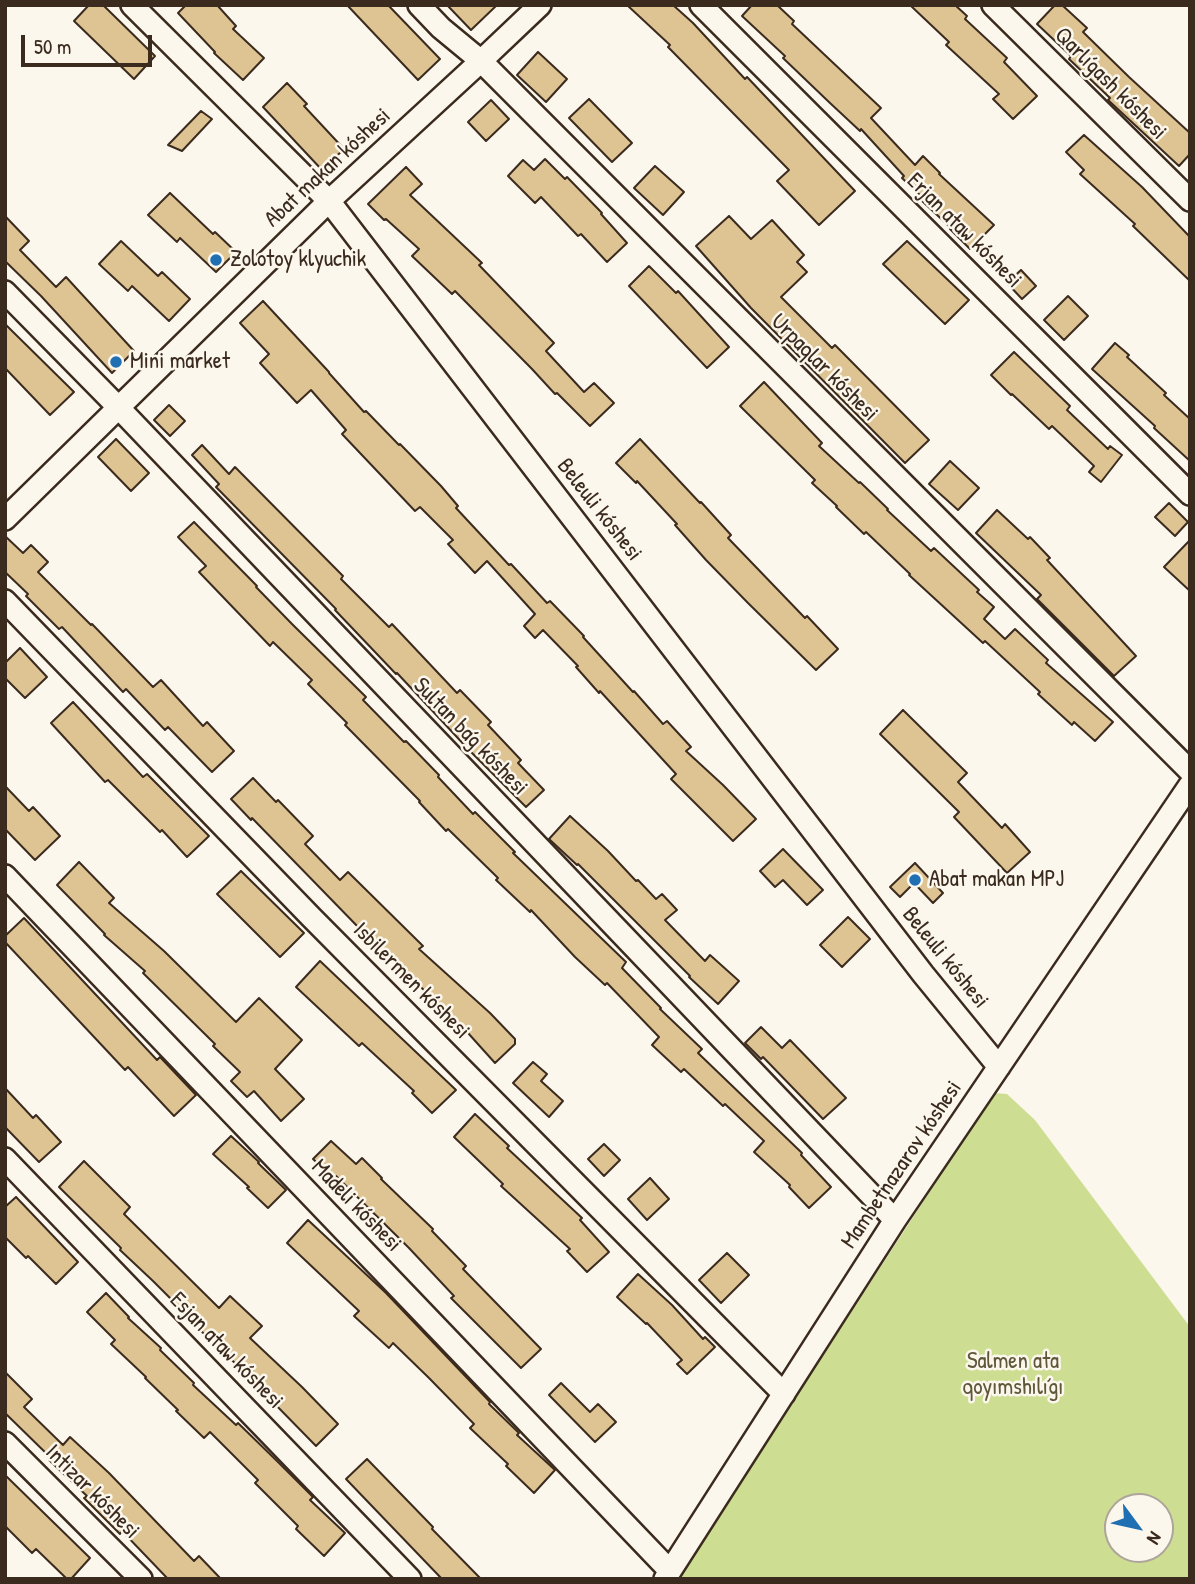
<!DOCTYPE html>
<html>
<head>
<meta charset="utf-8">
<style>
  body { margin:0 }
  #map { position:relative; width:1195px; height:1584px; overflow:hidden; background:#fbf7ec; font-family:"Patrick Hand",sans-serif }
  canvas { display:block }
  .frame { position:absolute; inset:0; border:7px solid #3b2a1e; pointer-events:none }
  .north { position:absolute; left:1104px; top:1493px; width:70px; height:70px; box-sizing:border-box; background:#fbf7ec; border:2px solid #aea59a; border-radius:50%; rotate:123deg; font-size:19px; font-weight:700; line-height:28px; text-align:center; color:#3b2a1e }
  .north::after { content:''; display:block; margin:auto; width:24px; height:32px; background:#1f6fb2; clip-path:polygon(50% 0,100% 100%,50% 72%,0 100%) }
  .scale { position:absolute; left:21px; top:35px; width:131px; height:32px; box-sizing:border-box; border:4px solid #3b2a1e; border-top:0; padding-left:9px; font-size:21px; line-height:24px; white-space:nowrap; color:#3b2a1e; -webkit-text-stroke:5px #fbf7ec; paint-order:stroke }
</style>
</head>
<body>
<div id="map">
<canvas width="1195" height="1584"></canvas>
<div class="frame"></div>
<div class="north">N</div>
<div class="scale">50 m</div>
</div>
<script>
const ctx = document.querySelector('canvas').getContext('2d');
ctx.lineJoin = 'round';
function fillPath(path, color) { ctx.fillStyle = color; ctx.fill(path, 'evenodd'); }
const shape = rows => new Path2D(rows.map(r => 'M' + r).join(''));
function trace(path, color, width, dash) { ctx.strokeStyle = color; ctx.lineWidth = width; ctx.lineCap = dash ? 'butt' : 'round'; ctx.setLineDash(dash || []); ctx.stroke(path); }
function write(font, color, halo, rows, align = 'center') {
  ctx.font = font + ' "Patrick Hand",sans-serif'; ctx.lineWidth = 5; ctx.setLineDash([]); ctx.textBaseline = 'middle'; ctx.strokeStyle = halo; ctx.fillStyle = color; for (const [text, x, y, turn = 0] of rows) {
    ctx.save(); ctx.translate(x, y); ctx.rotate((+turn || 0) * Math.PI / 180); ctx.textAlign = isNaN(turn) ? turn : align; if (halo) ctx.strokeText(text, 0, 0); ctx.fillText(text, 0, 0); ctx.restore();
  }
}
fillPath(shape([
  [994,1093,1007,1094,1035,1120,1190,1327,1190,1579,677,1579],
  [1118,1507,1160,1507,1160,1549,1118,1549]
]), '#cdde92');
const building = shape([
  [89,5,103,5,155,56,134,79,74,21,89,5],
  [186,5,217,5,236,26,233,29,264,58,243,80,214,53,215,52,178,13,186,5],
  [347,5,388,5,440,59,418,80,347,5],
  [447,5,497,5,471,30,447,5],
  [627,5,673,5,693,23,745,79,747,77,855,191,819,225,777,181,789,170,668,47,670,45,627,5],
  [752,5,777,5,794,21,792,24,881,108,871,118,915,165,923,156,940,173,939,174,994,225,970,249,950,229,951,228,921,200,923,198,902,178,904,176,861,129,860,131,830,103,783,58,785,56,742,16,752,5],
  [910,5,955,5,967,16,965,19,1007,58,1004,62,1037,96,1013,119,993,99,999,94,946,45,949,42,910,5],
  [1055,5,1062,5,1087,28,1083,32,1129,77,1190,133,1190,154,1179,166,1108,100,1110,98,1069,59,1071,56,1037,24,1055,5],
  [538,52,567,79,546,102,517,75,538,52],
  [287,83,307,104,304,106,344,149,322,170,263,107,287,83],
  [589,99,632,143,612,162,569,118,589,99],
  [491,100,509,119,486,141,468,122,491,100],
  [201,111,212,119,182,151,168,145,201,111],
  [1084,135,1142,187,1190,237,1190,281,1133,226,1135,224,1080,174,1084,170,1066,152,1084,135],
  [545,159,565,179,567,177,602,213,601,214,627,243,607,262,581,234,578,236,541,197,535,203,508,176,523,160,534,170,545,159],
  [655,166,684,192,663,215,634,188,655,166],
  [406,167,422,184,410,195,482,263,479,265,554,343,546,351,584,392,594,383,614,403,590,426,557,393,555,394,532,369,455,291,452,294,412,256,419,249,386,219,384,220,368,204,406,167],
  [170,193,213,234,215,232,236,252,216,272,180,238,177,242,148,215,170,193],
  [5,216,29,241,20,250,56,287,66,277,134,351,112,373,41,296,6,262,5,264,5,216],
  [729,216,751,239,772,220,804,255,797,262,807,272,781,297,832,348,835,345,929,440,905,463,751,308,696,246,729,216],
  [121,241,158,276,162,272,190,299,169,321,132,286,128,291,99,264,121,241],
  [907,241,969,300,945,324,883,264,907,241],
  [649,266,676,293,678,291,729,347,707,368,629,286,649,266],
  [1021,270,1036,286,1022,299,1007,283,1021,270],
  [1068,296,1088,316,1064,340,1044,320,1068,296],
  [263,301,329,372,329,373,364,412,366,411,399,445,400,444,441,486,458,506,456,508,509,565,511,564,547,603,550,601,584,636,583,637,633,692,634,691,663,724,667,721,691,747,686,751,723,785,756,819,733,841,671,779,676,774,600,691,599,693,576,667,578,666,543,630,535,638,524,626,535,614,487,561,475,573,448,544,453,540,420,507,415,511,342,434,346,430,311,390,297,403,260,363,269,354,240,323,263,301],
  [5,324,74,392,50,415,5,368,5,324],
  [1115,343,1129,355,1127,357,1166,393,1164,395,1190,419,1190,461,1154,428,1155,426,1092,369,1115,343],
  [1014,352,1070,406,1067,410,1108,449,1110,446,1122,455,1101,482,1089,472,1094,466,1052,426,1049,429,1012,394,1011,395,991,375,1014,352],
  [764,382,822,443,819,446,859,483,860,482,888,509,887,510,931,551,934,548,979,590,977,592,994,607,984,619,1005,639,1015,629,1048,660,1046,663,1113,722,1095,741,1074,722,1072,725,1038,694,1040,692,985,641,983,643,909,575,910,574,866,532,864,534,836,507,837,506,812,483,815,480,740,406,764,382],
  [169,405,185,421,170,436,154,420,169,405],
  [116,439,149,473,131,491,98,457,116,439],
  [640,439,700,503,701,502,731,535,728,538,805,618,807,616,838,649,816,670,748,603,706,560,675,525,677,524,637,481,636,483,616,463,640,439],
  [202,445,229,474,235,467,343,576,341,579,389,627,392,624,457,693,460,690,491,722,488,725,521,760,518,763,544,790,526,807,469,750,397,673,396,674,335,610,336,609,216,487,219,484,192,455,202,445],
  [950,461,979,488,958,510,929,484,950,461],
  [1169,503,1188,522,1175,536,1155,517,1169,503],
  [997,510,1028,539,1030,537,1050,558,1047,560,1136,656,1114,676,1037,599,1041,595,976,533,997,510],
  [194,522,257,586,256,587,292,624,366,697,363,700,404,742,406,741,439,775,438,777,473,814,475,812,515,852,513,853,626,962,622,968,661,1008,660,1009,702,1049,698,1053,802,1153,801,1155,831,1187,809,1208,789,1187,790,1185,754,1152,764,1141,725,1104,723,1106,684,1069,681,1072,652,1045,659,1037,607,983,605,985,575,957,531,910,530,912,496,880,498,878,448,829,446,831,419,802,420,801,345,725,347,723,308,684,312,680,273,642,270,646,199,572,206,566,178,537,194,522],
  [5,536,23,553,31,545,48,562,38,572,91,625,92,624,153,687,161,680,203,726,207,722,234,751,212,772,168,727,165,730,126,689,123,692,62,627,59,629,26,596,28,594,5,572,5,536],
  [1190,540,1190,591,1164,567,1190,540],
  [20,648,47,677,25,698,5,678,5,663,20,648],
  [73,702,143,777,147,774,209,836,187,857,162,830,160,832,108,780,105,782,51,723,73,702],
  [903,710,967,773,958,782,1002,828,1005,824,1030,852,1007,873,954,817,959,812,880,734,903,710],
  [253,778,276,802,278,800,313,836,305,844,340,880,348,872,423,946,419,949,490,1013,515,1039,515,1044,495,1063,468,1033,438,1007,440,1005,411,978,361,930,252,818,251,820,231,799,253,778],
  [5,786,29,811,33,807,60,836,35,860,5,829,5,786],
  [570,816,608,851,636,881,638,880,656,899,662,894,677,910,665,920,705,961,710,955,739,981,718,1004,689,977,690,976,578,864,577,865,549,839,570,816],
  [783,849,823,890,807,905,783,880,775,887,760,871,783,849],
  [79,862,114,898,109,903,164,951,236,1022,259,998,302,1040,275,1069,304,1099,281,1121,254,1091,247,1097,231,1081,240,1072,213,1046,215,1044,143,973,145,971,104,935,105,934,57,885,79,862],
  [915,863,943,893,933,903,914,883,900,897,890,887,915,863],
  [241,871,304,933,280,957,217,894,241,871],
  [848,917,870,939,842,967,820,945,848,917],
  [24,918,157,1060,160,1057,196,1095,174,1116,128,1067,125,1070,5,942,5,936,24,918],
  [320,961,456,1090,432,1113,412,1093,414,1091,362,1043,359,1046,296,987,320,961],
  [761,1027,782,1048,790,1040,846,1098,823,1119,763,1057,761,1059,745,1043,761,1027],
  [533,1062,547,1074,541,1081,563,1101,549,1117,513,1083,533,1062],
  [5,1088,33,1118,36,1115,61,1142,39,1162,5,1127,5,1088],
  [475,1114,509,1146,507,1148,582,1218,580,1220,609,1252,587,1272,567,1251,570,1249,501,1186,503,1184,454,1137,475,1114],
  [231,1136,259,1162,258,1163,286,1190,268,1208,247,1188,249,1187,213,1154,231,1136],
  [331,1141,356,1164,362,1158,382,1178,381,1179,433,1229,432,1231,466,1266,463,1269,541,1349,521,1368,451,1298,454,1296,409,1248,336,1176,334,1179,313,1159,331,1141],
  [604,1144,620,1160,604,1176,588,1159,604,1144],
  [84,1161,130,1207,124,1214,219,1308,230,1296,262,1326,250,1338,302,1387,338,1424,316,1446,269,1398,268,1399,235,1367,237,1365,199,1329,200,1328,153,1281,120,1250,121,1248,59,1187,84,1161],
  [650,1178,669,1199,647,1220,628,1199,650,1178],
  [16,1197,78,1262,56,1284,28,1256,26,1258,5,1237,5,1207,16,1197],
  [308,1220,386,1293,490,1402,489,1404,519,1433,517,1435,555,1470,534,1493,506,1466,508,1464,470,1428,474,1424,429,1378,393,1343,389,1348,354,1316,359,1311,287,1243,308,1220],
  [727,1253,749,1275,721,1303,699,1280,727,1253],
  [638,1274,672,1305,703,1339,705,1337,715,1347,687,1374,677,1364,682,1360,647,1323,646,1324,617,1297,638,1274],
  [106,1293,129,1317,128,1318,161,1348,160,1350,194,1383,193,1385,236,1425,238,1423,277,1461,313,1497,310,1500,345,1533,324,1556,296,1529,298,1526,255,1483,258,1480,210,1432,204,1438,176,1411,178,1410,145,1378,146,1377,111,1344,115,1340,87,1312,106,1293],
  [5,1372,32,1399,24,1407,63,1445,70,1437,109,1473,194,1561,199,1556,221,1579,168,1579,122,1531,120,1534,84,1498,87,1496,49,1460,51,1458,5,1413,5,1372],
  [561,1383,590,1412,598,1404,616,1422,595,1442,549,1395,561,1383],
  [367,1459,433,1527,432,1529,481,1579,442,1579,346,1479,367,1459],
  [5,1475,90,1558,71,1579,67,1579,36,1549,32,1553,5,1526,5,1475]
]);
fillPath(building, '#dec393');
trace(building, '#3b2a1e', 2);
const minor = shape([
  [132,5,329,201,923,974,999,1067],
  [419,5,441,28,481,61,1190,771],
  [701,5,1190,494],
  [993,5,1190,200],
  [5,292,118,407,895,1220],
  [5,519,329,201,481,61,540,5],
  [5,601,312,918,784,1394],
  [5,876,670,1571],
  [5,1159,410,1579],
  [5,1443,141,1579],
  [665,1579,895,1220,1190,785]
]);
trace(minor, '#3b2a1e', 26);
trace(minor, '#fbf7ec', 21);
for (const [x, y, r, color] of [
  [216,260,7,"#1f6fb2"],
  [116,362,7,"#1f6fb2"],
  [915,880,7,"#1f6fb2"]
]) { const dot = new Path2D(); dot.arc(x, y, r, 0, 2 * Math.PI); ctx.fillStyle = color; ctx.fill(dot); trace(dot, '#fbf7ec', 2.5); }
write('23px', '#3b2a1e', '#fbf7ec', [
  ["Qarlıǵash kóshesi",1110,84,45],
  ["Abat makan kóshesi",328,168,-43],
  ["Erjan ataw kóshesi",964,231,45],
  ["Urpaqlar kóshesi",824,368,45],
  ["Beleuli kóshesi",599,510,52],
  ["Sultan baǵ kóshesi",470,737,46],
  ["Beleuli kóshesi",945,958,51],
  ["Isbilermen kóshesi",411,981,45],
  ["Mambetnazarov kóshesi",902,1165,-56],
  ["Madeli kóshesi",356,1206,46],
  ["Esjan ataw kóshesi",226,1351,46],
  ["Intizar kóshesi",92,1492,45]
]);
write('23px', '#3b2a1e', '#fbf7ec', [
  ["Zolotoy klyuchik",230,260],
  ["Mini market",130,362],
  ["Abat makan MPJ",929,880]
], 'left');
write('23px', '#60573b', '#fbf7ec', [
  ["Salmen ata",1013,1362],
  ["qoyımshılıǵı",1013,1388]
]);
</script>
</body>
</html>
